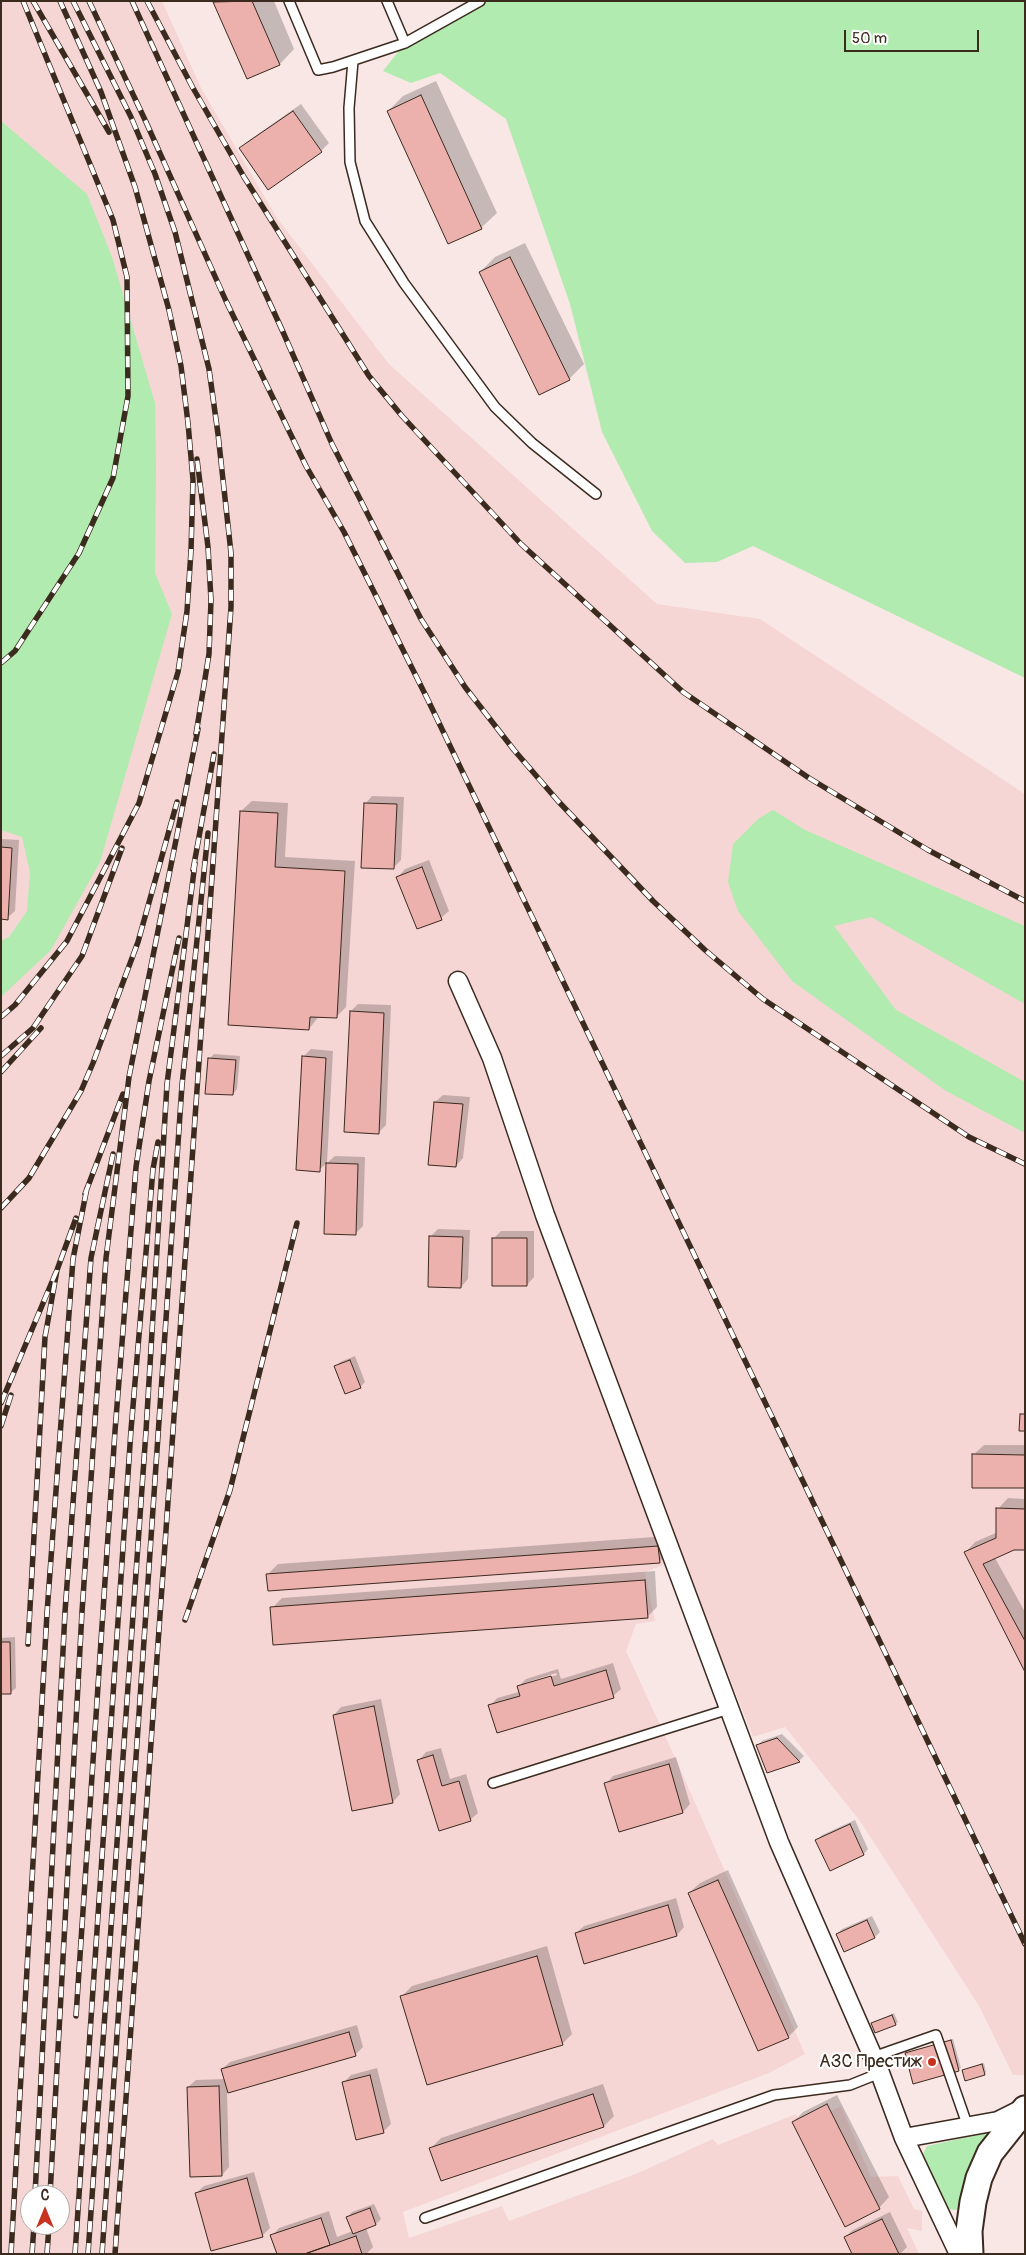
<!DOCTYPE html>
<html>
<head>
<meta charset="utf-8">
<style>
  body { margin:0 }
  #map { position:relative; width:1026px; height:2255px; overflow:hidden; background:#f9e7e6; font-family:Pangolin,sans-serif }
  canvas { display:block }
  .frame { position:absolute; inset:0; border:2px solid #3b2a1e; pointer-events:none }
  .north { position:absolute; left:20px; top:2185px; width:50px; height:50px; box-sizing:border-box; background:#fff; border:1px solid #b1aaa5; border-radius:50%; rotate:0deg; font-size:14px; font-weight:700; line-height:20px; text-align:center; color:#3b2a1e }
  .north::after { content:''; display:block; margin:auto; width:18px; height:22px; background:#c8321e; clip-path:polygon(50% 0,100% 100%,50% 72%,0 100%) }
  .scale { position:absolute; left:844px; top:30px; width:135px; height:22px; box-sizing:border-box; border:2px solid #3b2a1e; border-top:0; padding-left:6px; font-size:15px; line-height:18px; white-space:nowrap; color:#3b2a1e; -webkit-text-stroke:4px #fff; paint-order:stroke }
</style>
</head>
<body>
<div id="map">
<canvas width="1026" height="2255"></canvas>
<div class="frame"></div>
<div class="north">С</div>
<div class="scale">50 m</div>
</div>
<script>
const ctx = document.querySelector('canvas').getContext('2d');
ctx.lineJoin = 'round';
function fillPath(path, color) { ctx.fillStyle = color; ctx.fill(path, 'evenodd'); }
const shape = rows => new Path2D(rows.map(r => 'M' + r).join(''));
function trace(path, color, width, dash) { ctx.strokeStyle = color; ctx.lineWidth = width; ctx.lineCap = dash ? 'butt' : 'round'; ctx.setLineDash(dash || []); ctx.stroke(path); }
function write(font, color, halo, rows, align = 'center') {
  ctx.font = font + ' Pangolin,sans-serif'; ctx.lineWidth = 4; ctx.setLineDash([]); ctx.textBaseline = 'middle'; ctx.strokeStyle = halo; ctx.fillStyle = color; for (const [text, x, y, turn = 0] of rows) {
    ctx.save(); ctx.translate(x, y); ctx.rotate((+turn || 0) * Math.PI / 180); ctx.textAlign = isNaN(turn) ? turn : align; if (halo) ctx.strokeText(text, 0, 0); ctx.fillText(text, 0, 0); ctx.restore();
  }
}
fillPath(shape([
  [1,1,162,1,201,88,277,218,389,364,657,604,760,619,1025,794,1025,2075,1013,2075,979,2006,860,1821,785,1727,753,1737,677,1544,667,1545,664,1565,645,1572,655,1621,636,1624,626,1651,678,1764,805,2054,769,2073,403,2212,409,2238,502,2206,509,2221,638,2173,713,2139,718,2145,796,2114,802,2125,841,2106,871,2177,898,2176,914,2209,922,2211,922,2231,907,2228,919,2254,1,2254],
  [30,2195,60,2195,60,2225,30,2225]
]), '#f5d6d5');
fillPath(shape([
  [472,1,1025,1,1025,678,753,546,717,562,685,563,652,531,602,432,570,304,506,119,440,73,411,83,383,71,405,43],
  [1,121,87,194,112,257,155,403,156,465,155,573,172,614,100,862,51,950,1,997,1,941,9,937,27,911,30,872,22,837,1,830],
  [773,810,805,830,1025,926,1025,1004,871,917,834,926,896,1010,1025,1082,1025,1133,946,1091,792,981,738,911,728,882,733,844,758,819],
  [992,2132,968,2177,959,2210,947,2209,923,2154,927,2146]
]), '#b2ebaf');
fillPath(shape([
  [274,1,294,49,280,64,247,78,214,2],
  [436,81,497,213,482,227,449,242,388,111,403,96],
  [301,104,329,143,321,151,268,188,241,149,248,141],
  [525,243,584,364,569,379,480,272,495,257],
  [372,796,404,797,401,860,393,868,365,804],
  [252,801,288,803,285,857,355,861,346,1007,336,1017,319,1016,309,1029,241,811],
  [1,839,19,840,15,911,7,918,1,918],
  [429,860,449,911,441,918,398,877,405,869],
  [358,1004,391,1005,386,1125,378,1133,351,1011],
  [311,1049,333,1051,327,1163,319,1170,303,1057],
  [214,1054,240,1056,237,1089,233,1094,209,1059],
  [443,1095,470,1097,463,1158,456,1166,435,1102],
  [335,1156,365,1157,363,1226,355,1234,327,1163],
  [438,1229,470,1230,468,1279,461,1287,430,1237],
  [501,1231,534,1231,534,1277,527,1285,494,1238],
  [355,1356,365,1382,360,1387,336,1367,340,1362],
  [984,1445,1025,1445,1025,1487,973,1455],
  [1008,1498,1025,1499,1025,1549,1014,1549,995,1558,1025,1612,1025,1669,965,1553,975,1542,998,1532,998,1509],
  [668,1536,669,1552,659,1562,268,1574,278,1564],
  [655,1571,657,1607,647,1617,272,1608,282,1598],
  [15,1637,16,1688,11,1692,1,1693,1,1638],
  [613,1663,621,1689,613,1696,490,1706,497,1698,519,1692,518,1687,526,1679,558,1669,561,1679],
  [556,1673,557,1675,525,1685,525,1683],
  [381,1699,400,1794,393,1802,334,1715,341,1707],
  [782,1734,804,1756,799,1761,767,1772,757,1746,762,1741],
  [441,1748,450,1779,466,1774,478,1813,470,1820,419,1760,426,1752],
  [676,1757,690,1804,683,1812,620,1831,606,1784,613,1776],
  [855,1820,868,1849,864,1854,817,1840,822,1835],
  [728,1870,798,2027,788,2037,689,1893,700,1883],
  [676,1898,684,1927,677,1935,585,1963,576,1933,584,1926],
  [872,1916,880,1932,875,1937,845,1951,837,1934,842,1929],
  [547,1946,572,2034,562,2044,402,1996,412,1986],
  [894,2013,898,2022,896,2024,872,2023],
  [357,2025,363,2047,356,2054,227,2092,229,2167,222,2175,188,2087,196,2080,225,2079,222,2069,230,2062],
  [953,2039,961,2068,958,2070,907,2053],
  [984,2063,986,2072,984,2074,963,2070],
  [377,2068,391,2124,383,2132,344,2082,351,2075],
  [603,2084,614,2116,604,2126,441,2180,431,2148,441,2138],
  [837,2095,889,2197,879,2208,793,2122,803,2112],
  [254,2172,270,2228,262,2236,196,2193,204,2186],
  [374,2204,381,2219,376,2224,366,2228,373,2247,366,2254,278,2254,272,2236,279,2228,329,2211,337,2237,353,2231,348,2217,352,2212],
  [890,2212,907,2247,900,2254,853,2254,845,2237,853,2230]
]), '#0003');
const building = shape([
  [252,1,280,65,247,79,213,2,252,1],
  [421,95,482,229,448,244,387,111,421,95],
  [293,111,322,152,268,190,239,148,293,111],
  [510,257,570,380,539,395,479,272,510,257],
  [364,803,397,804,394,869,361,868,364,803],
  [240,811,278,813,275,867,345,871,337,1018,310,1017,309,1030,228,1025,240,811],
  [1,847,12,848,8,920,1,919,1,847],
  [422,867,442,920,417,929,396,877,422,867],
  [350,1011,384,1013,379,1134,344,1132,350,1011],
  [302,1056,326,1058,320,1172,296,1170,302,1056],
  [208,1058,236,1060,233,1095,205,1094,208,1058],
  [434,1102,463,1104,456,1167,428,1165,434,1102],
  [326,1163,358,1164,356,1235,324,1234,326,1163],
  [429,1236,463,1237,461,1288,428,1287,429,1236],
  [492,1238,527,1238,527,1286,492,1286,492,1238],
  [350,1360,361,1388,345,1394,334,1366,350,1360],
  [1020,1414,1025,1414,1025,1431,1019,1431,1020,1414],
  [972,1454,1025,1455,1025,1488,972,1488,972,1454],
  [996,1508,1025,1509,1025,1550,1014,1550,983,1564,1025,1641,1025,1672,964,1552,996,1538,996,1508],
  [658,1546,660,1563,268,1591,266,1574,658,1546],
  [645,1580,648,1618,273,1645,270,1607,645,1580],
  [1,1642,10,1642,11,1694,1,1694,1,1642],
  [606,1670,614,1698,497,1733,488,1705,520,1696,517,1686,551,1676,554,1686,606,1670],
  [374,1706,393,1803,352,1811,333,1715,374,1706],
  [777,1738,800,1762,767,1773,756,1745,777,1738],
  [433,1755,442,1786,459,1781,471,1821,439,1831,417,1760,433,1755],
  [669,1764,683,1813,619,1832,604,1783,669,1764],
  [850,1824,864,1855,830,1871,815,1840,850,1824],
  [718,1880,789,2038,758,2051,688,1893,718,1880],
  [668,1905,677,1936,584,1964,575,1933,668,1905],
  [867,1920,875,1938,844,1952,836,1934,867,1920],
  [537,1956,563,2045,427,2085,400,1996,537,1956],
  [892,2015,896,2025,875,2033,871,2023,892,2015],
  [349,2032,356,2056,228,2093,221,2069,349,2032],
  [951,2040,959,2071,913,2084,905,2053,951,2040],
  [982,2064,985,2075,965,2081,962,2070,982,2064],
  [370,2075,384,2133,356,2140,342,2082,370,2075],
  [219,2086,222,2176,190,2177,187,2087,219,2086],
  [593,2094,604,2127,441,2181,429,2148,593,2094],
  [827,2104,880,2209,845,2227,792,2122,827,2104],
  [247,2178,263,2237,211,2251,195,2193,247,2178],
  [370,2208,376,2225,353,2234,346,2217,370,2208],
  [321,2218,330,2245,304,2254,277,2254,270,2235,321,2218],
  [882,2219,899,2254,852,2254,844,2237,882,2219],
  [356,2236,362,2254,305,2254,356,2236]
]);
fillPath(building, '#ecb0ad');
trace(building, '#3b2a1e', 1);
const service = shape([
  [289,1,318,70,333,67,405,43,480,1],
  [387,1,405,43],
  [353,61,349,108,350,162,365,221,404,283,495,407,532,443,596,494],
  [493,1783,729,1709],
  [873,2057,936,2035,968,2127],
  [425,2218,774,2095,850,2085,880,2073]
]);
const minor = shape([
  [458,981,492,1058,545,1215,779,1842,880,2073,904,2138,959,2254],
  [904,2138,998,2121,1020,2110]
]);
const secondary = shape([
  [970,2254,969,2231,973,2202,979,2178,990,2153,1025,2109]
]);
trace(service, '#3b2a1e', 12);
trace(minor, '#3b2a1e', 21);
trace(secondary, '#3b2a1e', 29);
trace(service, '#fff', 9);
trace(minor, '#fff', 18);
trace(secondary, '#fff', 25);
const rail = shape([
  [33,1,109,132],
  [73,1,131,117,155,174,175,232,209,369,218,434,231,553,231,607,115,2254],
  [89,1,146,122,226,301,306,466,344,532,428,700,1025,1944],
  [132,1,283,332,332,444,421,619,465,687,514,750,558,801,653,901,705,950,763,999,969,1137,1025,1164],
  [147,1,193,88,244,177,369,376,402,416,521,544,683,692,809,778,928,850,1025,901],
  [1,663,15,651,79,553,113,478,128,396,127,277,113,220,23,1],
  [196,734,209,654,211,600,208,547,197,459],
  [193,870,214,754],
  [1,1017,15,1005,67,941,139,803,178,672,187,611,191,551,193,480,188,423,181,366,169,310,135,187,101,92,60,1],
  [1,1056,33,1028,82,956,122,848],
  [1,1072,41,1028],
  [85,1194,123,1094],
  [1,1208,29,1178,81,1091,93,1063,138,942,177,802],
  [1,1403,57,1270,76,1218],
  [1,1426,11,1395],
  [185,1620,230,1490,297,1223],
  [28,1644,45,1337,57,1270],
  [76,2016,115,1431,136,1167,149,1081,179,938],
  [35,2195,65,1612,91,1258,113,1154],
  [50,2195,82,1612,106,1258,129,1077,198,729],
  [11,2254,47,1613,73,1259,87,1188],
  [32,2254,34,2225],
  [47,2254,49,2225],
  [75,2254,131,1430,153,1169,158,1142],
  [88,2254,146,1431,167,1084,195,863],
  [102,2254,182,1085,208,833]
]);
trace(rail, '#3b2a1e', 5.5);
trace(rail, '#fff', 4, [11]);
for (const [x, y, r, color] of [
  [932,2062,5,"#c8321e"]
]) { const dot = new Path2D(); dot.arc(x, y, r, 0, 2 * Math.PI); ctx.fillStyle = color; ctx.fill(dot); trace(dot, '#fff', 2); }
write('18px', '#3b2a1e', '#fff', [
  ["АЗС Престиж",922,2062]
], 'right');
</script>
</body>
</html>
